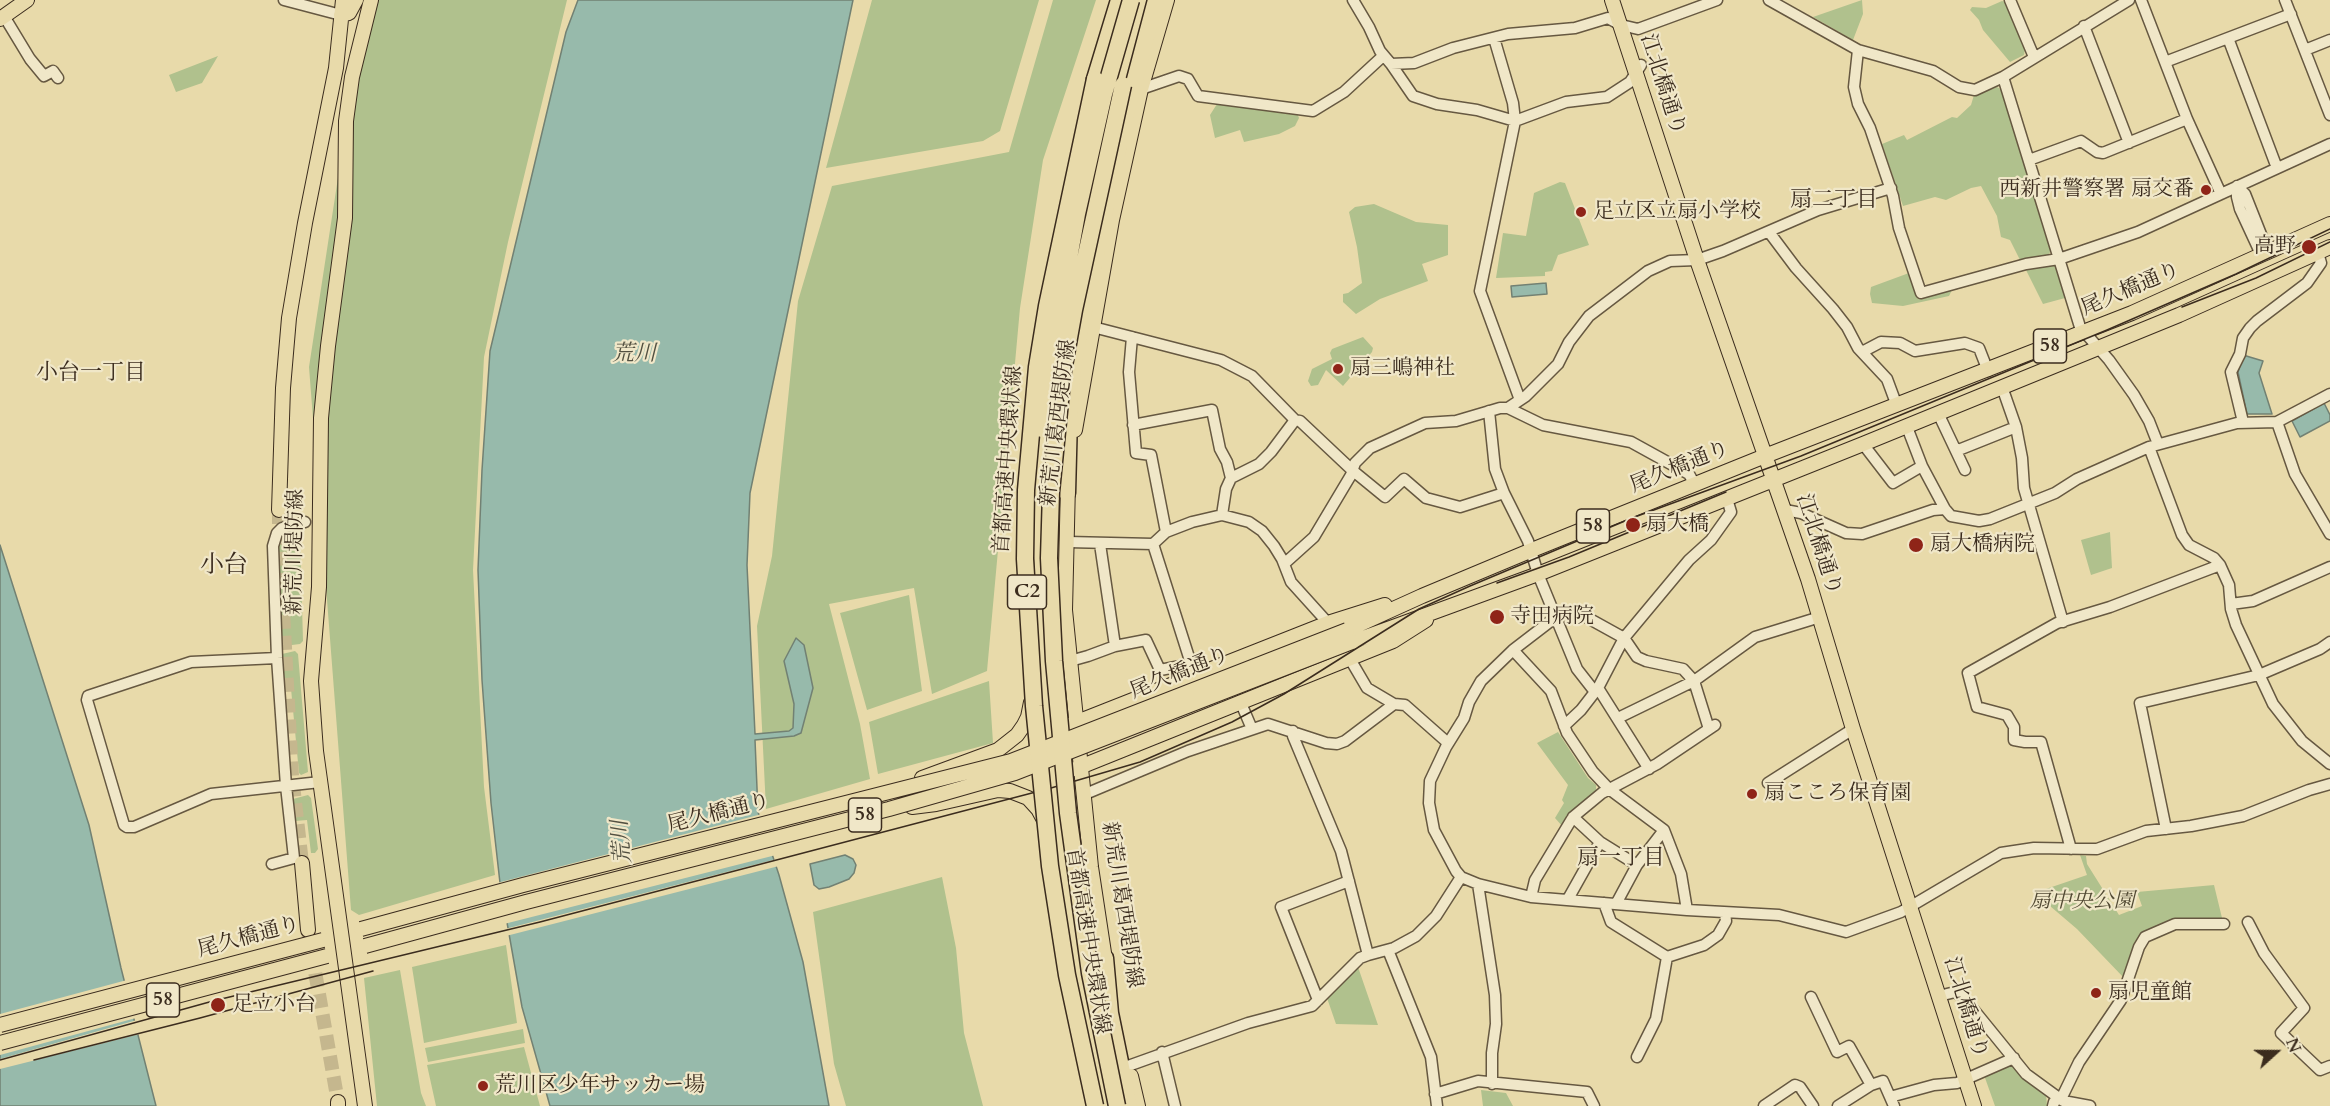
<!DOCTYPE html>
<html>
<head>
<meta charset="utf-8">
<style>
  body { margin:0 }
  #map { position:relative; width:2330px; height:1106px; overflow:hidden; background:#e8daaa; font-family:Cardo,serif }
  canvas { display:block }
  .north { position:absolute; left:2246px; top:1022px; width:60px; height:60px; -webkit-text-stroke:4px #f0e7c8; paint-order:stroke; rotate:69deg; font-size:16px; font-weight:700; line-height:24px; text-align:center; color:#3b2c1e }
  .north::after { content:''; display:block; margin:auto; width:21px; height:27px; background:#3b2c1e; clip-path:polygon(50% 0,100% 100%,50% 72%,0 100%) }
</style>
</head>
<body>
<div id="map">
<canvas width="2330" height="1106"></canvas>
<div class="north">N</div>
</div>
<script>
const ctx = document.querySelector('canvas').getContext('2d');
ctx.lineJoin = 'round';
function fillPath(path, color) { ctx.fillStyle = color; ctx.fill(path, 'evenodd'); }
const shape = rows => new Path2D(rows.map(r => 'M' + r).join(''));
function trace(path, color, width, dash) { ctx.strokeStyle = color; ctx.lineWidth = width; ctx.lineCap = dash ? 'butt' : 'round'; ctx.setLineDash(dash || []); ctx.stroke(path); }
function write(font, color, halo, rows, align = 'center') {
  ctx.font = font + ' Cardo,"Noto Serif JP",serif'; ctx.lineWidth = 4.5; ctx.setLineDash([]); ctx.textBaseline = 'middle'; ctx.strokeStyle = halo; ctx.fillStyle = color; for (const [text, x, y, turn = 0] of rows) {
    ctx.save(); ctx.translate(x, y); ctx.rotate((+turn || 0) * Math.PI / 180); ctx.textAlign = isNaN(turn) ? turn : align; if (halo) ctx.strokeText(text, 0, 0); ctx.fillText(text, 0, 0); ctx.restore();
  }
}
fillPath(shape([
  [376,0,567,0,508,242,484,357,473,570,484,787,495,875,359,915,351,910,309,367,343,145],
  [872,0,1039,0,1000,131,983,141,826,168],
  [1053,0,1096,0,1043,160,1020,308,987,671,932,694,914,588,829,604,860,724,870,779,766,809,757,626,772,556,798,301,832,186,1009,152],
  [1862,0,1863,14,1853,40,1813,17],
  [2002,1,2005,2,2025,50,2024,55,2010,62,1983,30,1979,20,1970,10,1972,7,1986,8],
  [218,56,202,83,176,92,169,75],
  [1997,87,2002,90,2051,251,2048,255,2020,260,2010,240,2001,237,1997,216,1981,186,1971,188,1946,200,1935,197,1903,206,1882,144,1904,135,1907,140,1952,117,1957,118,1971,105,1974,95],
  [1217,104,1297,113,1299,118,1295,126,1279,134,1244,142,1240,130,1215,138,1210,115],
  [1560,182,1565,183,1589,245,1558,255,1552,271,1545,272,1545,276,1496,278,1503,233,1526,236,1534,193],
  [1374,204,1416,222,1448,225,1448,255,1422,264,1428,281,1380,299,1356,314,1343,302,1343,294,1348,293,1362,283,1357,247,1349,212,1355,207],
  [2053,265,2056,267,2065,298,2043,304,2026,270],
  [1909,273,1918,299,1952,290,1949,296,1903,306,1872,303,1870,294,1871,287],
  [1363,337,1373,348,1372,352,1343,386,1326,370,1318,385,1311,386,1308,381,1312,369,1332,359,1330,353,1332,349],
  [297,529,300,533,303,641,300,644,284,646,281,643,278,543,285,532],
  [2110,532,2112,568,2091,575,2081,540],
  [909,595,922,691,867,710,840,613],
  [295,651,298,654,308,772,301,775,299,773,290,678,283,678,282,654],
  [989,681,993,743,878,774,869,722],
  [1558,732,1588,778,1596,785,1596,791,1569,815,1563,827,1555,818,1564,803,1562,800,1568,785,1537,743],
  [308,795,311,798,318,849,315,853,311,853,307,820,295,821,293,799],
  [2080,855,2086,856,2087,864,2119,915,2142,906,2137,892,2214,885,2223,922,2172,922,2143,935,2124,978,2077,929,2050,906,2043,890,2087,875],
  [942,877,956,948,964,1033,983,1106,846,1106,834,1064,813,912],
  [506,945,517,1023,424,1043,412,967],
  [1358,967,1378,1025,1336,1024,1327,998],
  [400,970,421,1093,426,1106,377,1106,364,978],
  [523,1029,525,1043,428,1062,425,1048],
  [524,1047,540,1106,436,1106,427,1065],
  [2012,1064,2046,1094,2047,1106,1995,1106,1984,1075],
  [1481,1090,1506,1093,1513,1106,1483,1106]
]), '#b0c18d');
const water = shape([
  [578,0,853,0,750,493,747,565,755,734,789,731,793,728,794,704,784,661,796,638,804,645,813,688,801,733,794,736,755,740,758,812,779,875,803,962,829,1106,550,1106,522,1007,500,883,491,803,482,680,478,570,482,470,490,351,566,32,578,0],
  [1546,283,1547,294,1512,297,1511,286,1546,283],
  [2243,355,2263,361,2259,373,2272,414,2247,414,2238,372,2243,355],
  [2324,403,2330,415,2330,421,2300,437,2292,421,2324,403],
  [0,545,89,825,121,968,156,1106,0,1106,0,545],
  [845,855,853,859,856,865,854,873,849,879,829,887,819,889,814,885,810,864,845,855]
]);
fillPath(water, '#97baab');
trace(water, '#728173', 1.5);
fillPath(shape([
  [762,814,776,855,504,924,497,883],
  [777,859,779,866,506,936,505,929],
  [127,980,136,1018,0,1055,0,1014],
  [137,1020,140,1034,0,1069,0,1059]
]), '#e8daaa');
trace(shape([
  [279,510,279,537,292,776,302,863],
  [308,932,338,1102]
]), '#c5b78e', 14, [14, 7]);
const minor = shape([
  [284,0,341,15],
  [1353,0,1369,27,1380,51,1391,64,1414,63,1453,48,1508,34,1575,28,1608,18,1621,25,1638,29,1717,0],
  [1769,0,1858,50,1933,71,1959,87,1975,90,2003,77],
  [2010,0,2034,57],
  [2129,0,2003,77,2080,327,2109,360,2134,395,2149,421,2158,444],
  [2141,0,2187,119,2221,194],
  [2285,0,2330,115],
  [4,16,30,59,44,76,53,71,58,78],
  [2084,26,2129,143],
  [1494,38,1513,103,1515,121,1480,291,1520,400],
  [2228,38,2277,168],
  [1858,50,1854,87,1858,104,1870,128,1893,196,1899,228,1921,293,2026,264,2059,259,2138,232,2330,144],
  [2305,50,2330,40],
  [2165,62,2291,14],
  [1391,64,1413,96,1437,104,1477,110,1515,121,1566,102,1607,97,1630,82,1641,65],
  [1141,89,1179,76,1188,79,1198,96,1313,111,1344,92,1383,56],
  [2029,160,2081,141,2097,152,2103,153,2187,119],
  [2237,186,2237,197,2240,209,2259,250,2265,254],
  [2237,186,2245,194,2266,247,2265,254],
  [1769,232,1796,268,1833,309,1847,327,1858,348,1887,379,1897,406],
  [1093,327,1221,360,1252,376,1295,420,1300,421,1352,470,1385,497,1404,479,1426,498,1460,507,1504,493],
  [1132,337,1129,372,1136,453,1151,455,1166,532],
  [1862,352,1881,342,1900,343,1915,351,1965,343,1979,348,1988,371],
  [2002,387,2016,427,2022,458,2024,488,2063,622],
  [1508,408,1526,396,1558,364,1569,342,1589,316,1648,271,1670,261,1697,260,1723,251,1818,210,1891,188],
  [1489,411,1495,469,1504,493,1528,541,1538,574,1577,669,1595,692],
  [1938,413,1965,470],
  [2243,422,2231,372,2240,354,2243,338,2250,328,2257,321,2307,283,2321,263,2318,253],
  [2277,422,2295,474,2330,534],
  [1133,425,1212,410,1220,449,1227,462,1231,478],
  [1907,427,1922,466,1945,509,1951,516,1979,521,1990,519,2055,493,2077,479,2149,447,2237,423,2277,422,2330,394],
  [1863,444,1893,483,1922,466],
  [2149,447,2182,535,2189,545,2214,558,2220,565,2229,585,2231,609,2236,625,2273,704,2302,741,2330,764],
  [1956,451,2016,427],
  [1785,510,1801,513,1846,533,1862,534,1933,510,1945,509],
  [1222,515,1226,489,1231,478,1259,464,1271,452,1295,420],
  [1068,542,1153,544,1166,532,1192,522,1222,515,1249,522,1262,531,1274,546,1282,559,1291,582,1328,623],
  [1100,544,1115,646],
  [1153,544,1193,670],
  [1284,564,1314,537,1351,475,1355,463,1370,448,1425,423,1456,421,1500,408,1508,408,1543,425,1631,442,1689,474,1695,485],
  [2231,604,2253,601,2330,567],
  [1513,650,1551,691,1567,733,1593,772,1609,789,1664,830,1681,874,1687,910],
  [277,658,191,662,88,696,87,700,124,825,127,827,134,827,211,794,320,782],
  [1350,659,1367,688,1394,704,1405,705,1448,743],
  [1070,661,1088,656,1115,646,1146,640,1160,670,1191,664],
  [1598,688,1649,769],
  [1240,701,1252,729],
  [1618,718,1694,681,1755,637,1820,617],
  [1564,726,1581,710,1598,688,1624,638,1689,560,1711,540,1731,512,1727,499],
  [1768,783,1853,729],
  [1083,795,1188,751,1268,724,1326,743,1337,744,1345,741,1394,704],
  [1573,817,1600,842,1637,865],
  [2166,829,2140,703,2259,675,2320,649,2330,642],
  [2071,849,2041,742,2025,742,2014,740,2014,727,2007,715,1977,707,1968,673,2057,623,2110,607,2220,565],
  [272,864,294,858,286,786,277,658,273,546,277,533,282,528,305,522],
  [1461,877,1456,871,1434,830,1429,803,1430,781,1446,747,1464,718,1469,702,1481,681,1513,650,1556,617,1566,613,1577,612,1624,638,1637,657,1646,661,1683,669,1694,681,1709,729],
  [1478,884,1495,995,1496,1024,1492,1053,1492,1084],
  [1531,897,1535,880,1573,817,1602,793,1657,764,1715,725],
  [1568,899,1600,842],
  [1604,903,1611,922,1667,957,1704,945,1718,935,1726,921,1725,913],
  [1616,904,1637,865,1664,830],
  [2248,922,2264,953,2304,1008,2281,1033,2320,1070,2330,1066],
  [1388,950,1431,1057,1437,1106],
  [1368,955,1394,948,1416,936,1436,916,1461,877,1478,884,1531,897,1687,910,1779,915,1846,932,1901,912,2001,853,2034,848,2097,849,2146,831,2191,826,2243,816,2309,790,2330,784],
  [1939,996,1955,992,1965,999,2026,1074,2063,1101,2090,1106],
  [1811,997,1837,1052,1849,1046,1871,1085],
  [1318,1000,1281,907,1349,881],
  [1162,1052,1175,1106],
  [1637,1057,1656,1019,1667,957],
  [1128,1066,1248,1023,1312,1006,1360,958,1368,955,1341,851,1293,736,1293,731],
  [1435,1094,1478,1081,1587,1092,1594,1106],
  [1890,1097,1934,1085,1957,1083,2014,1058],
  [1764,1106,1795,1085,1800,1087,1813,1106],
  [1838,1106,1871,1085,1883,1081,1894,1106],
  [2053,1106,2054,1102,2063,1095,2079,1062,2121,1000,2139,947,2145,937,2175,924,2224,924]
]);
const major = shape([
  [1612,0,1697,260,1808,579,1853,729,1974,1106],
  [341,15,349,13,356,0],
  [0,19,27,0],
  [1075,430,1112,220,1141,89,1167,0],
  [1068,484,1065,610,1091,867,1106,966],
  [279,510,283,388,289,318,305,223,336,68,343,0],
  [1041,556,1045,673,1057,811,1082,984],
  [1347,630,1422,596,1532,550,1765,456,2132,313,2330,224],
  [1352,642,1538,574,1863,444,2179,315,2330,247],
  [1067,726,1328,623,1385,605],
  [1075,769,1393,641,1426,620],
  [922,778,998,750,1017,735,1024,725,1028,717,1031,702],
  [912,807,936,804,998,790,1010,791,1028,798,1038,809,1045,822],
  [302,863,308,930],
  [1131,1076,1138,1106],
  [338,1102,338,1106],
  [365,1106,316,751,311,681,319,587,321,418,328,346,345,218,346,121,352,77,371,0]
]);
const highway = shape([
  [1095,79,1119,0],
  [1067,493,1069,417,1074,359,1124,121,1156,0],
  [1041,552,1038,497,1042,429],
  [1105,958,1110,1013,1129,1106],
  [1080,975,1088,1026,1105,1106]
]);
trace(minor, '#665841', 13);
trace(major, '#3b2c1e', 16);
trace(highway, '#3b2c1e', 19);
trace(minor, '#f0e7c8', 10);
trace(major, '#e8daaa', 14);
trace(highway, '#e8daaa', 16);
trace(shape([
  [2182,307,2256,278,2330,242],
  [1497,583,1569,557,1726,492],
  [0,1060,213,1001,540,922,1051,788,1140,762,1232,722,1284,694,1419,609,1470,586,1632,518,1801,456,2107,330,2236,274,2330,229],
  [34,1060,200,1018,373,971]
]), '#3b2c1e', 1.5);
const majorBridge = shape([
  [361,929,523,885,1011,761,1347,630],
  [365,946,526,902,889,809,1015,773,1352,642],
  [0,1025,323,940],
  [0,1043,327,956]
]);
const highwayBridge = shape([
  [1042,429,1049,369,1077,214,1104,94,1131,0],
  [1095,1106,1067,975,1050,866,1034,706,1025,559,1026,490,1037,367,1047,306,1095,79],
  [1117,1106,1090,973,1068,813,1054,661,1049,558,1051,492,1063,371,1074,310,1123,85]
]);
trace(majorBridge, '#3b2c1e', 16, []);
trace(highwayBridge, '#3b2c1e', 19, []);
trace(majorBridge, '#e8daaa', 14);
trace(highwayBridge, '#e8daaa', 16);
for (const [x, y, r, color] of [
  [2206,190,6,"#8f2418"],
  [1581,212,6,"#8f2418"],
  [2309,247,8,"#8f2418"],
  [1338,369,6,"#8f2418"],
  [1633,525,8,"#8f2418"],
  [1916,545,8,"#8f2418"],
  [1497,617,8,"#8f2418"],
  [1752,794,6,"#8f2418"],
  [2096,993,6,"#8f2418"],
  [218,1005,8,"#8f2418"],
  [483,1086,6,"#8f2418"]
]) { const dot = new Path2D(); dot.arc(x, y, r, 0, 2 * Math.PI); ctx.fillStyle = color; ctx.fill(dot); trace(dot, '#f0e7c8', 2); }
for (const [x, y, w] of [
  [2050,346,33],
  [1593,526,33],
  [1027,592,39],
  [865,815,33],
  [163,1000,33]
]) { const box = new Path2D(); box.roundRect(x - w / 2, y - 17, w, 34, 4.5); ctx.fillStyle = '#f0e7c8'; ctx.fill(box); trace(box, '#3b2c1e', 1.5); }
write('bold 20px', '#3b2c1e', null, [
  ["58",2050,346],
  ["58",1593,526],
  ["C2",1027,592],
  ["58",865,815],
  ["58",163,1000]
]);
write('21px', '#3b2c1e', '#f0e7c8', [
  ["江北橋通り",1662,85,72],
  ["尾久橋通り",2131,290,-23],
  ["新荒川葛西堤防線",1059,423,-83],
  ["首都高速中央環状線",1009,460,-86],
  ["尾久橋通り",1680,468,-22],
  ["江北橋通り",1818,545,72],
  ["新荒川堤防線",296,552,-89],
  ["尾久橋通り",1180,674,-22],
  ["尾久橋通り",719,814,-14],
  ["新荒川葛西堤防線",1121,905,81],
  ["尾久橋通り",249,938,-15],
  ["首都高速中央環状線",1087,941,81],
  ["江北橋通り",1965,1008,73]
]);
write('21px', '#3b2c1e', '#f0e7c8', [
  ["西新井警察署 扇交番",2194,190,"right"],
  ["足立区立扇小学校",1593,212],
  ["高野",2296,247,"right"],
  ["扇三嶋神社",1350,369],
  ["扇大橋",1646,525],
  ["扇大橋病院",1930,545],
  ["寺田病院",1510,617],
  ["扇こころ保育園",1764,794],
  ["扇児童館",2108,993],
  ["足立小台",232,1005],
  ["荒川区少年サッカー場",495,1086]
], 'left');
write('italic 21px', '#524a34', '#f0e7c8', [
  ["扇中央公園",2082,902]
]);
write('22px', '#3b2c1e', '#f0e7c8', [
  ["扇二丁目",1834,201],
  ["小台一丁目",91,374],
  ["扇一丁目",1621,859]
]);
write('italic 22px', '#525041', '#f0e7c8', [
  ["荒川",634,355],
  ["荒川",623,842,-95]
]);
write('24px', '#3b2c1e', '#f0e7c8', [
  ["小台",224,566]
]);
</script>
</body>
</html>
